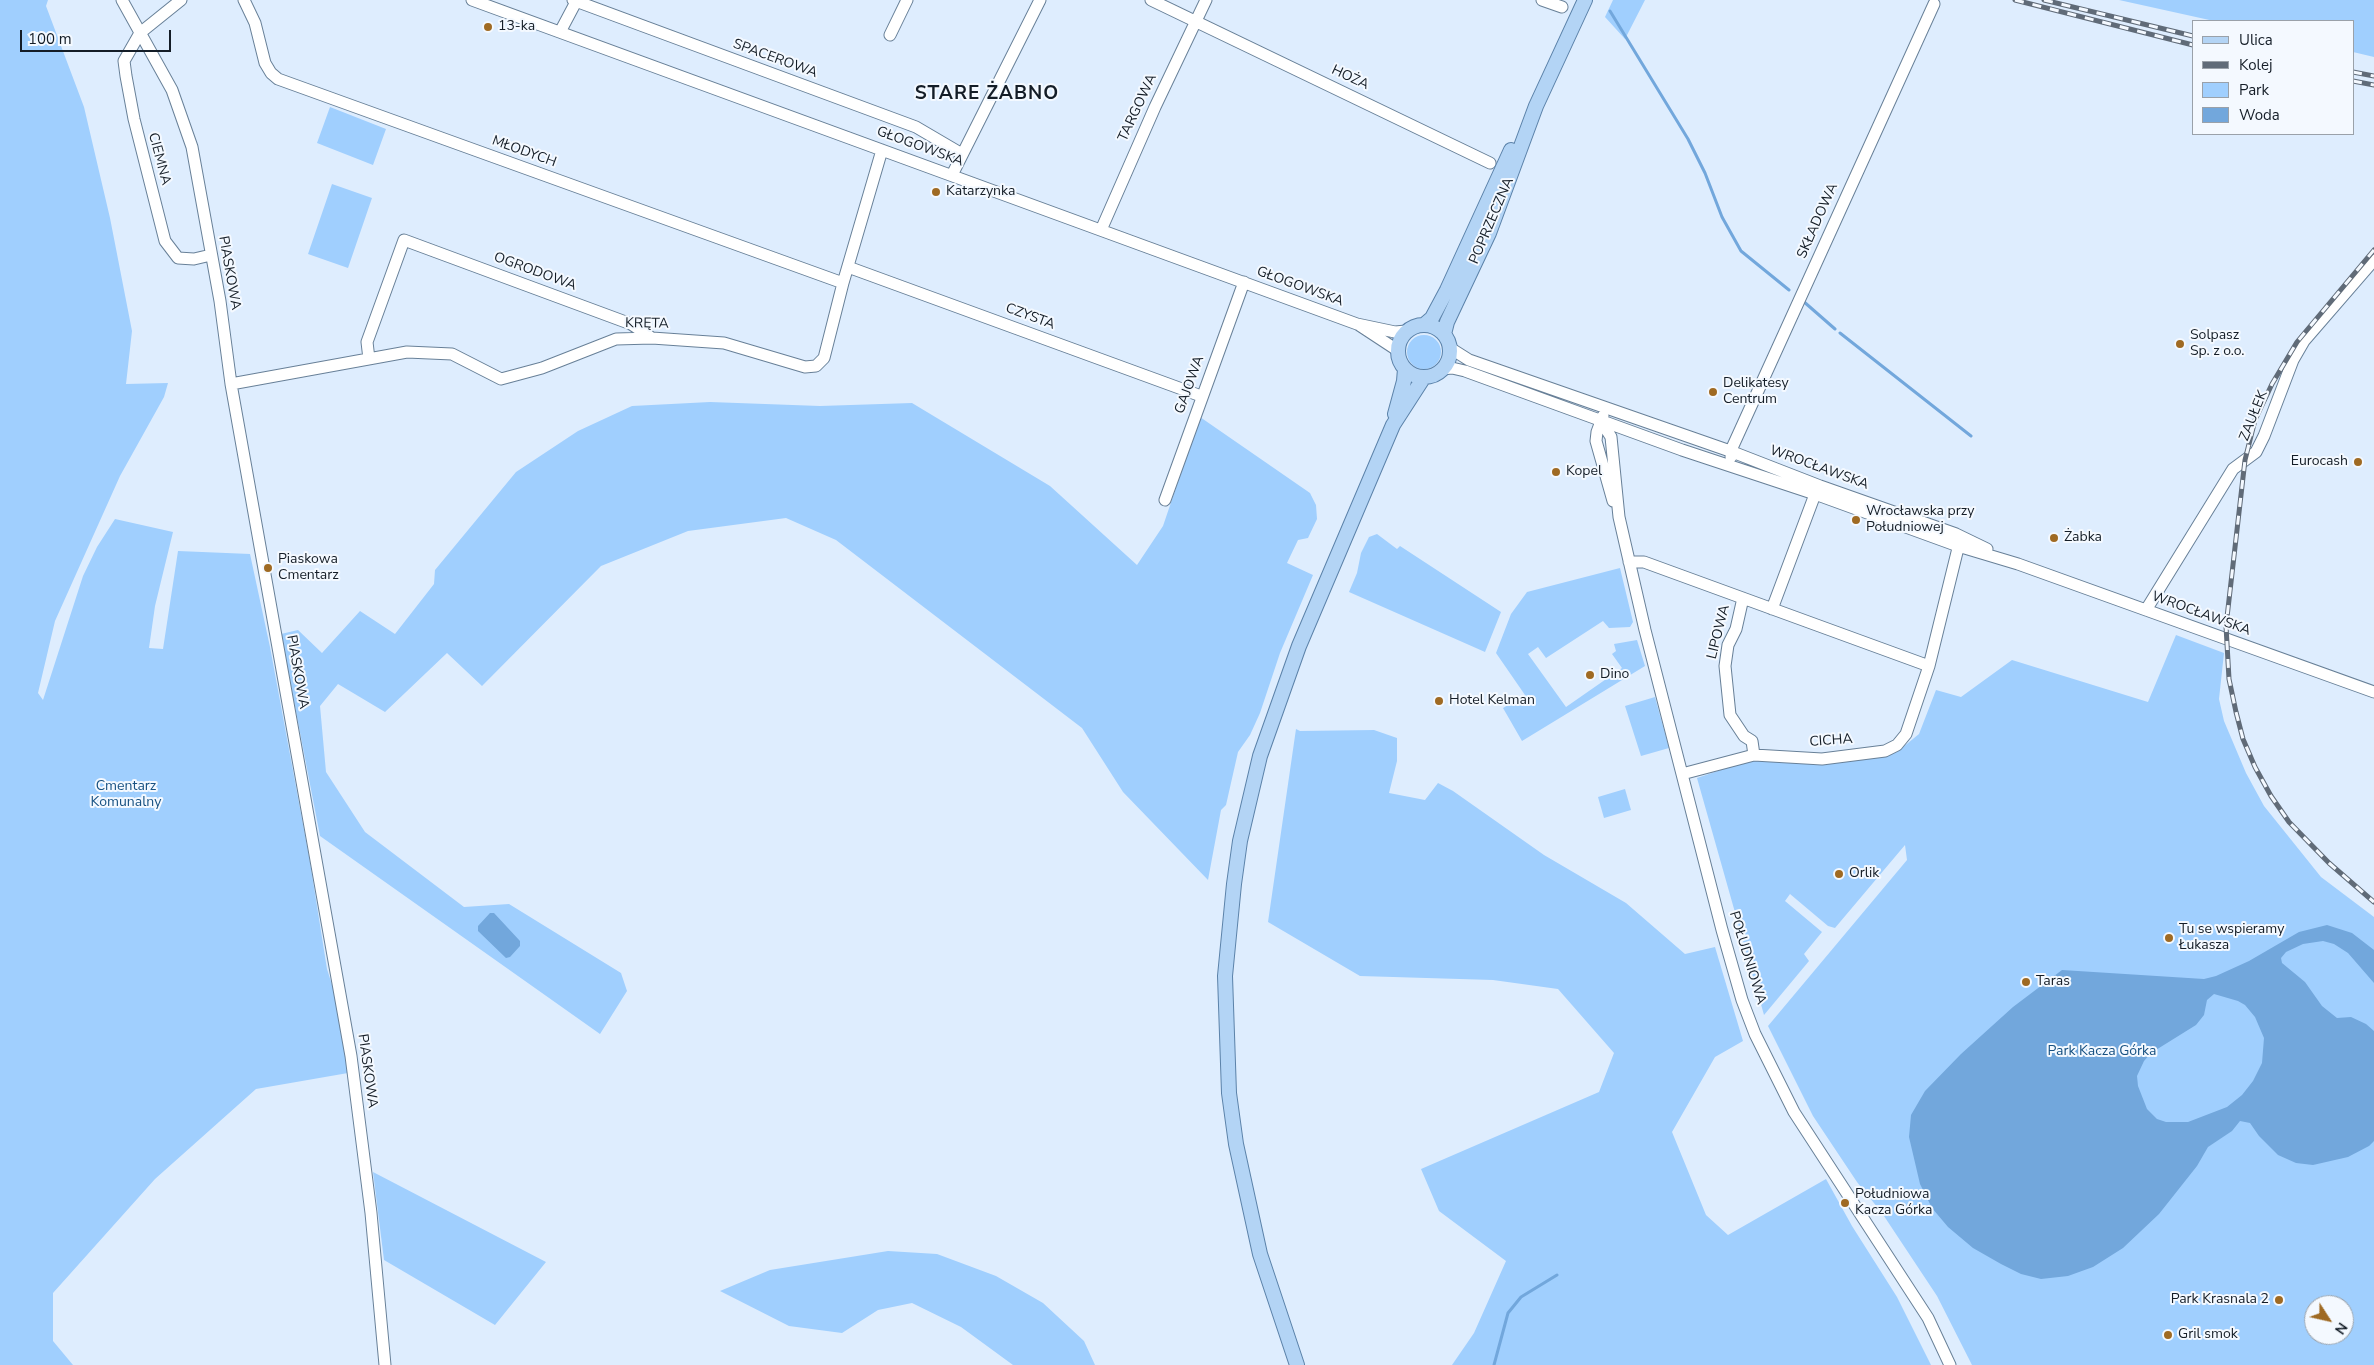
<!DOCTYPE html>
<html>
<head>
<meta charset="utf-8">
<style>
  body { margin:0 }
  #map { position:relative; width:2374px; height:1365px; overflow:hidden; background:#deedfe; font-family:"Nunito Sans",sans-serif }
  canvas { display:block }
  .legend { position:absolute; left:2192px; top:20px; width:162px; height:115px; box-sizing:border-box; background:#f4f9ff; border:1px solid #9aa1a9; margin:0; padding:6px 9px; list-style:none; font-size:15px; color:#141d27 }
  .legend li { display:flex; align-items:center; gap:10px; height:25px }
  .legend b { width:25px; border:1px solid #9aa1a9 }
  .north { position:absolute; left:2304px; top:1295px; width:50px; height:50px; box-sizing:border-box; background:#f4f9ff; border:1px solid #9aa1a9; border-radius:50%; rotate:125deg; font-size:14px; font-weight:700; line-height:20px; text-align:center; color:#141d27 }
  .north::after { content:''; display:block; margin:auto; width:18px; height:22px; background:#9f6a23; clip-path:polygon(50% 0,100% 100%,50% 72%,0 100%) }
  .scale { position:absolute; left:20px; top:30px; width:151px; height:22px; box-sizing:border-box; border:2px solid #141d27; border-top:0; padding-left:6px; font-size:15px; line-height:18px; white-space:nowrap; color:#141d27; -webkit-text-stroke:4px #f4f9ff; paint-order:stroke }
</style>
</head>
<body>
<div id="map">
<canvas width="2374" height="1365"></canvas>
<ul class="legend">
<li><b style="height:6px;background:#b3d4f5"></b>Ulica</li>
<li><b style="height:6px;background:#606b78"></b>Kolej</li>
<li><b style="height:14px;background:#a0cffe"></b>Park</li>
<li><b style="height:14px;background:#72a7dc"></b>Woda</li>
</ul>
<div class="north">N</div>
<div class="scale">100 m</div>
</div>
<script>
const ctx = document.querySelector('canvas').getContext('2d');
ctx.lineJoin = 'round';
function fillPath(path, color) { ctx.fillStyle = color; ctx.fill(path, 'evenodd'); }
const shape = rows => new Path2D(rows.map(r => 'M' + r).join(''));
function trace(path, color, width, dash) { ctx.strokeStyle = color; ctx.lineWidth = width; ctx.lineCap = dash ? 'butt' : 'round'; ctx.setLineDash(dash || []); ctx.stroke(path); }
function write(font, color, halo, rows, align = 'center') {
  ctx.font = font + ' "Nunito Sans",sans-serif'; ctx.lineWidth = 4; ctx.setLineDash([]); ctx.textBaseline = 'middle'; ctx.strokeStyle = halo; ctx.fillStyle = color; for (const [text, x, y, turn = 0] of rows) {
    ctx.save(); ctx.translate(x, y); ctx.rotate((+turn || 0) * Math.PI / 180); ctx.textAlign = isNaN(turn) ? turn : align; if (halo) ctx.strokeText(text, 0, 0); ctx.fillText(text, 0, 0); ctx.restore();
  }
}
fillPath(shape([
  [0,0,48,0,46,6,84,107,110,218,132,331,126,384,168,383,164,397,120,476,55,621,38,693,43,700,83,576,97,547,115,519,173,532,155,606,149,648,163,649,178,551,250,554,270,647,310,862,327,969,333,988,348,1073,256,1089,155,1179,53,1293,53,1341,73,1365,0,1365],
  [1613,0,1645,0,1625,39,1605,17],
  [2119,0,2374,0,2374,57,2353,52,2353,21,2214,21],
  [330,107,386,129,373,165,317,143],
  [332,184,372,198,348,268,308,254],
  '1407 352a17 17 0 1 1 34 0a17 17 0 1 1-34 0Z',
  [710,402,820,406,912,403,1050,486,1137,565,1163,526,1200,417,1310,493,1316,505,1317,519,1308,538,1298,540,1287,563,1313,575,1280,653,1260,713,1250,735,1238,752,1226,805,1221,810,1208,880,1123,792,1082,728,836,540,786,518,688,531,601,566,482,686,447,653,385,712,338,684,320,706,326,772,365,832,464,907,509,904,621,973,627,991,600,1034,320,836,281,634,298,630,322,653,360,611,395,634,434,584,435,570,516,472,578,431,632,406],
  [1377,534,1397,549,1400,546,1501,612,1485,652,1349,592,1357,573,1361,553,1369,537],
  [1620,568,1633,622,1630,627,1609,628,1603,621,1546,658,1538,647,1528,654,1566,707,1622,668,1612,654,1616,651,1614,644,1637,640,1645,666,1522,741,1503,708,1525,695,1496,653,1511,614,1527,592],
  [2176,635,2224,653,2219,699,2224,721,2246,773,2264,806,2321,877,2374,917,2374,1365,1972,1365,1937,1296,1882,1213,1857,1182,1813,1116,1768,1026,1907,860,1905,845,1835,928,1828,926,1790,894,1785,901,1822,932,1804,954,1809,961,1764,1015,1697,778,1765,755,1821,764,1897,752,1919,734,1936,690,1961,697,2012,660,2148,702],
  [2314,1305,2344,1305,2344,1335,2314,1335],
  [1655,697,1669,748,1641,756,1625,706],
  [1296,729,1300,731,1374,730,1397,738,1397,761,1389,793,1425,800,1438,783,1453,791,1544,855,1626,903,1685,954,1715,947,1743,1041,1715,1057,1672,1132,1706,1215,1728,1235,1826,1179,1852,1226,1897,1297,1931,1365,1452,1365,1474,1333,1506,1261,1439,1211,1421,1169,1599,1092,1614,1053,1558,989,1493,980,1360,976,1268,922],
  [1625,789,1631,810,1604,818,1598,797],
  [373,1172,546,1262,495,1325,384,1260],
  [888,1251,937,1254,996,1276,1043,1303,1084,1341,1095,1365,1013,1365,961,1327,912,1303,878,1310,842,1333,789,1326,720,1291,770,1270]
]), '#a0cffe');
fillPath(shape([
  [490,913,494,913,520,941,520,946,510,957,506,958,478,931,478,926],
  [2327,925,2352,933,2374,950,2374,983,2348,953,2334,944,2323,941,2303,944,2286,952,2281,958,2282,963,2305,982,2322,1006,2337,1018,2351,1017,2366,1024,2374,1031,2374,1141,2369,1146,2348,1157,2313,1165,2296,1163,2278,1155,2259,1136,2250,1123,2240,1121,2232,1131,2208,1147,2197,1166,2159,1214,2123,1248,2093,1267,2068,1276,2041,1279,2021,1274,2001,1264,1973,1248,1948,1227,1932,1208,1920,1184,1909,1137,1911,1115,1925,1091,1961,1054,2013,1007,2062,970,2204,979,2216,976,2249,961,2299,932],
  [2214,994,2238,1001,2245,1005,2255,1017,2264,1038,2262,1063,2253,1081,2242,1095,2227,1107,2188,1122,2166,1122,2157,1119,2147,1109,2138,1086,2137,1076,2144,1061,2151,1053,2196,1025,2204,1015,2207,1000]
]), '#72a7dc');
trace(shape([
  [1610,11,1688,139,1705,173,1722,217,1741,251,1789,290],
  [1803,301,1835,329],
  [1840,333,1971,436],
  [1494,1365,1508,1313,1521,1297,1557,1275]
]), '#72a7dc', 3);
const minor = shape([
  [122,0,172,90,192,147,220,301,231,384,351,1056,371,1213,385,1365],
  [181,0,140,33,124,61,126,76,134,119,165,241,178,258,194,259,211,255],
  [244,0,255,23,265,63,271,73,278,79,843,283],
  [472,0,1357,324,1395,332,1406,331],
  [573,0,916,127,962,154],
  [1151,0,1490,163],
  [1542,0,1562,7],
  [560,32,577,0],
  [890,35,907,0],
  [952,175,1040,0],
  [1101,230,1155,107,1206,0],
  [848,267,1201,396],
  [1359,325,1397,350],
  [1450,348,1469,360,1730,451,1820,486,1956,534,1987,549],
  [369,359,367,342,404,240,631,324,652,338],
  [1442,369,1452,368,1465,371,1682,450,1815,494,1958,546,2018,564,2374,692],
  [231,384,407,352,452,354,501,379,542,368,616,339,652,338,724,343,805,367,816,366,824,358,843,283,882,150],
  [1603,416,1597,432,1596,441,1613,501],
  [1601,421,1611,437,1619,517,1645,630,1722,930,1742,1000,1755,1034,1794,1112,1928,1318,1950,1365],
  [1731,457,1732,448,1934,4],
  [1165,500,1244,282],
  [1629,562,1644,562,1929,666],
  [1743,598,1736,629,1728,645,1725,666,1730,715,1744,736,1752,741,1754,755],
  [1772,609,1817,489],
  [2146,610,2233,469,2256,452,2264,436,2293,360,2304,341,2374,260],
  [1682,774,1754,755,1822,759,1885,751,1897,745,1906,734,1929,666,1960,540]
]);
const major = shape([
  [1425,324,1432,318,1447,290,1511,150],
  '1398 351a26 26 0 1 1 52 0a26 26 0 1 1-52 0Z',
  [1444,334,1447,322,1489,233,1536,106,1585,0],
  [1395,414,1404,381,1405,369],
  [1297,1365,1260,1254,1236,1144,1229,1093,1225,976,1234,884,1240,841,1260,756,1299,646,1393,425,1424,377]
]);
trace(minor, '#688098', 13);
trace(major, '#5b82a9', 16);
trace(minor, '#fff', 11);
trace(major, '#b3d4f5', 14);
const rail = shape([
  [2015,0,2193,45],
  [2044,0,2193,36],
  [2353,72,2374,76],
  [2353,81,2374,85],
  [2374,250,2297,342,2272,384,2255,420,2245,460,2226,626,2229,679,2236,712,2243,739,2255,767,2271,796,2289,822,2329,863,2374,902]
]);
trace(rail, '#606b78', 5);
trace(rail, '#f4f9ff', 3, [9]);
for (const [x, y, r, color] of [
  [488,27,5,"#9f6a23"],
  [936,192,5,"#9f6a23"],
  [2180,344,5,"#9f6a23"],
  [1713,392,5,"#9f6a23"],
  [2358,462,5,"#9f6a23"],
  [1556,472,5,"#9f6a23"],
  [1856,520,5,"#9f6a23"],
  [2054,538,5,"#9f6a23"],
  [268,568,5,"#9f6a23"],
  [1590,675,5,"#9f6a23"],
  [1439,701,5,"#9f6a23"],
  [1839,874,5,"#9f6a23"],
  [2169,938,5,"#9f6a23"],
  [2026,982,5,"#9f6a23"],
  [1845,1203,5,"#9f6a23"],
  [2279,1300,5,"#9f6a23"],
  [2168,1335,5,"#9f6a23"]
]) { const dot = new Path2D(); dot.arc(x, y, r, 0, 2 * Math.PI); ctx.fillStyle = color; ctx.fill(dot); trace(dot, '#f4f9ff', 2); }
write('14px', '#141d27', '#f4f9ff', [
  ["13-ka",498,27],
  ["Katarzynka",946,192],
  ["Solpasz",2190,336],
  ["Sp. z o.o.",2190,352],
  ["Delikatesy",1723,384],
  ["Centrum",1723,400],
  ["Eurocash",2348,462,"right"],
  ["Kopel",1566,472],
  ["Wrocławska przy",1866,512],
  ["Południowej",1866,528],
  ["Żabka",2064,538],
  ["Piaskowa",278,560],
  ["Cmentarz",278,576],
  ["Dino",1600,675],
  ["Hotel Kelman",1449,701],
  ["Orlik",1849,874],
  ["Tu se wspieramy",2179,930],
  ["Łukasza",2179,946],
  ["Taras",2036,982],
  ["Południowa",1855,1195],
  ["Kacza Górka",1855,1211],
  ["Park Krasnala 2",2269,1300,"right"],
  ["Gril smok",2178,1335]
], 'left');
write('14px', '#141d27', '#f4f9ff', [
  ["SPACEROWA",775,59,20],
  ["HOŻA",1350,78,25],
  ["TARGOWA",1138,108,-65],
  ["GŁOGOWSKA",920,147,20],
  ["MŁODYCH",524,152,20],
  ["CIEMNA",159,159,75],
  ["POPRZECZNA",1492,221,-67],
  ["SKŁADOWA",1818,221,-66],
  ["OGRODOWA",535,272,20],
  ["PIASKOWA",229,273,80],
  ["GŁOGOWSKA",1300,287,20],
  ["CZYSTA",1030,317,20],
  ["KRĘTA",647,324,1],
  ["GAJOWA",1190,385,-70],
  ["ZAUŁEK",2254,416,-68],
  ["WROCŁAWSKA",1819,468,20],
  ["WROCŁAWSKA",2201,614,20],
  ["LIPOWA",1719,632,-76],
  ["PIASKOWA",297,672,80],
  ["CICHA",1831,741,-4],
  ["POŁUDNIOWA",1747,958,73],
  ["PIASKOWA",367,1071,82]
]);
write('14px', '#175182', '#f4f9ff', [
  ["Cmentarz",126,787],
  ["Komunalny",126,803],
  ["Park Kacza Górka",2102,1052]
]);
ctx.letterSpacing = '1px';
write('bold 19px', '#141d27', '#f4f9ff', [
  ["STARE ŻABNO",987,94]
]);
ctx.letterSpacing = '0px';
</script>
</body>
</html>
